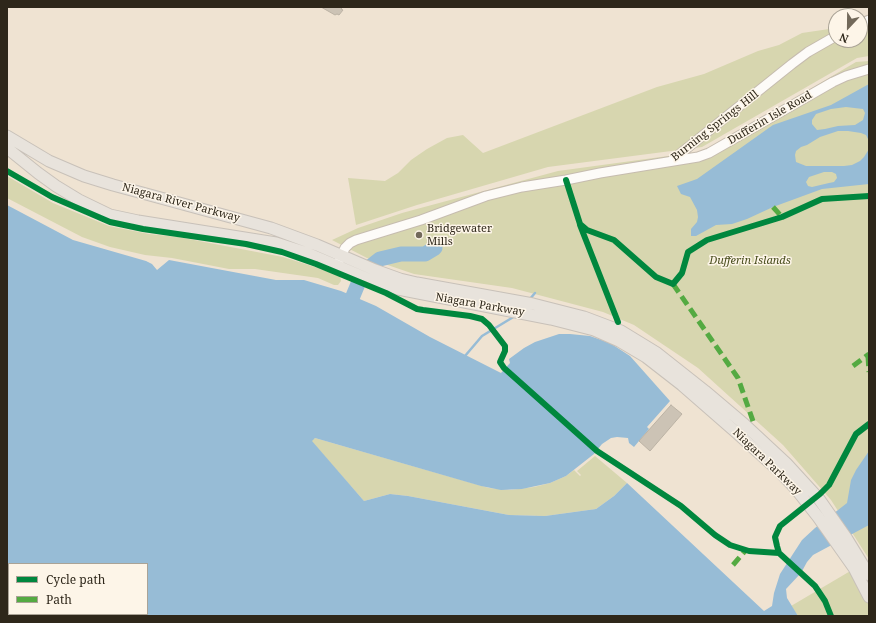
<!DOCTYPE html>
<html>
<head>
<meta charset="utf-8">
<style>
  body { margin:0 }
  #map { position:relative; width:876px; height:623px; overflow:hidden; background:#efe3d2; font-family:"Noto Serif",serif }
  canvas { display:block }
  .frame { position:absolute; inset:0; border:8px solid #2e271a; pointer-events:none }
  .legend { position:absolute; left:8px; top:563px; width:140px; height:52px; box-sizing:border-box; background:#fdf5e8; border:1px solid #aaa396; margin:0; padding:5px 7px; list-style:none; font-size:12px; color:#2e271a }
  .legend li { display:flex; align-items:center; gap:8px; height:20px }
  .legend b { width:20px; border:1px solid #aaa396 }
  .north { position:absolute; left:828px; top:8px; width:40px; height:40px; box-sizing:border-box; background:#fdf5e8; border:1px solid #aaa396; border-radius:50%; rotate:202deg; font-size:11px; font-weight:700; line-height:16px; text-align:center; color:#2e271a }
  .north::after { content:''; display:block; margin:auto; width:14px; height:18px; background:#72695a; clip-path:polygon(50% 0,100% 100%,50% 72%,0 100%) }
</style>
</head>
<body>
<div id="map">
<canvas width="876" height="623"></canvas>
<div class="frame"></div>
<ul class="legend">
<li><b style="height:5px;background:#00873e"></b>Cycle path</li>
<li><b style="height:5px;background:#54aa42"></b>Path</li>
</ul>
<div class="north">N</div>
</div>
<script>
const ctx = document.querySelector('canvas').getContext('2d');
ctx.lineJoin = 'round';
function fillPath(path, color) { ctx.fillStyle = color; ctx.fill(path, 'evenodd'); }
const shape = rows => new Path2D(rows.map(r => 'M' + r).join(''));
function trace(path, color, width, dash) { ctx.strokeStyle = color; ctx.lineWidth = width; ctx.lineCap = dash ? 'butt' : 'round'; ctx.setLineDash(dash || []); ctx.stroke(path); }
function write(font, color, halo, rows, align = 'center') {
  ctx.font = font + ' "Noto Serif",serif'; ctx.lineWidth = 3; ctx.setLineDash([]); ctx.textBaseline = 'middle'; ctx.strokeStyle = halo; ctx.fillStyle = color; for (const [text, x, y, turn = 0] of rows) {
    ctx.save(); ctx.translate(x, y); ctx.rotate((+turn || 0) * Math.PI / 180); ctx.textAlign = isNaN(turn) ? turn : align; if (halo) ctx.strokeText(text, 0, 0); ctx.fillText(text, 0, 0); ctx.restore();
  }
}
fillPath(shape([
  [869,22,869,56,857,58,702,147,548,167,417,205,356,225,348,178,385,181,398,173,411,160,427,149,447,138,463,135,483,153,657,87,704,74,758,51,779,45,802,33,836,28,836,40,860,40,860,24],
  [869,61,869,559,831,500,783,445,698,368,634,325,603,312,512,288,414,274,367,258,332,240,358,228,402,213,558,171,705,151,856,62],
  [7,176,53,203,109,226,149,234,178,237,283,257,315,267,340,276,341,281,338,285,334,285,318,278,255,269,229,269,172,258,145,255,110,247,82,237,7,198],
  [315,438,489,488,510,490,534,487,550,483,566,476,574,470,580,476,581,475,577,471,595,456,627,483,614,496,596,509,545,516,509,515,408,496,390,494,364,501,311,441],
  [869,560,869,616,798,616,791,606]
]), '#d7d6af');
fillPath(shape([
  [869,84,869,141,866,135,861,133,848,131,838,131,820,137,807,145,801,147,796,151,795,155,796,162,806,166,844,166,852,165,860,161,864,157,869,149,869,184,822,189,773,207,747,219,732,224,716,225,696,236,691,236,691,229,697,222,698,217,697,210,690,197,681,194,677,186,697,179,773,125,831,105],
  [846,107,863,109,865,113,863,120,855,125,838,126,825,129,817,130,812,124,812,120,816,114,831,109],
  [824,172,832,172,836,174,837,178,834,182,829,183,812,187,808,186,806,182,809,177],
  [7,205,73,240,146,261,152,264,157,270,169,260,276,280,304,280,341,291,376,306,430,337,501,373,510,363,509,359,524,348,535,342,559,334,570,334,590,336,610,343,630,356,670,401,647,427,649,429,634,447,629,443,628,438,617,437,611,438,602,444,594,454,566,476,550,483,522,489,501,490,481,486,315,438,312,441,364,501,390,494,408,496,509,515,545,516,596,509,614,496,627,483,764,611,772,606,774,593,780,574,802,540,815,528,847,503,851,480,856,470,869,451,869,525,813,555,807,562,801,573,786,589,787,598,798,616,7,616],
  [9,564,147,564,147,614,9,614]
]), '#97bcd6');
trace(shape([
  [529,300,535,293],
  [465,356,482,336,515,316]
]), '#97bcd6', 2.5);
trace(shape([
  [353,296,360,279,366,270,380,259,401,254,425,254,435,248]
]), '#97bcd6', 15);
const building = shape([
  [321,7,343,7,341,9,343,10,339,15,337,14,335,15,321,7],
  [671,405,682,414,650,451,639,441,671,405]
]);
fillPath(building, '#ccc3b5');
trace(building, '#bbb2a4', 1);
const minor = shape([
  [860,24,869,20],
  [671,161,792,64,808,52,836,36],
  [339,261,345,248,350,243,356,240,421,220,486,196,522,187,566,180,600,173,698,157,709,153,833,82,846,76,869,69]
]);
const major = shape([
  [7,136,49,161,84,176,113,185,271,228,317,245,375,270,400,279,417,283,533,304,584,317,621,331,657,353,705,391,744,424,786,463,819,499,847,539,869,575],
  [7,148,38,173,56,186,79,200,110,215,138,221,276,243,307,253,373,281,398,289,551,319,594,330,619,341,646,357,682,385,737,433,780,472,796,489,818,517,854,568,869,597]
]);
trace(minor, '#c6bcaf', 11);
trace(major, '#c8c1b9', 13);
trace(minor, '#fdfbf8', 9);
trace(major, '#e8e3dc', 11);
trace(shape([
  [773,207,782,217],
  [673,284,738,378,754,424],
  [868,356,869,372],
  [853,366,869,354],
  [733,565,745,551]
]), '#54aa42', 5, [10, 5]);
trace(shape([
  [7,171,52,197,110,222,143,229,246,244,282,252,316,264,386,293,417,309,423,310,470,316,482,319,489,325,505,346,505,351,500,362,504,368,597,451,681,506,715,535,730,545,749,551,779,553],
  [566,180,580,224,587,230,614,240,656,277,673,284,682,273,688,252,707,240,782,217,822,199,869,196],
  [580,225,618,322],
  [831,616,825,601,815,586,779,553,777,546,775,537,780,526,820,494,829,485,856,434,869,424]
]), '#00873e', 6);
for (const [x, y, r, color] of [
  [419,235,4,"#72695a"]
]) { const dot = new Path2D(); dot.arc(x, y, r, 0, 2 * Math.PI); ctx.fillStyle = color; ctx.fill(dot); trace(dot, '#fdf5e8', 1.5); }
write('11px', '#2e271a', '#fdf5e8', [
  ["Dufferin Isle Road",770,118,-30],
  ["Burning Springs Hill",715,126,-38],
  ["Niagara River Parkway",181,203,15],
  ["Niagara Parkway",480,305,10],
  ["Niagara Parkway",767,462,44]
]);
write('11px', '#2e271a', '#fdf5e8', [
  ["Bridgewater",427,229],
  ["Mills",427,242]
], 'left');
write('italic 11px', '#474c1b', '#fdf5e8', [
  ["Dufferin Islands",750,261]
]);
</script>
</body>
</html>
